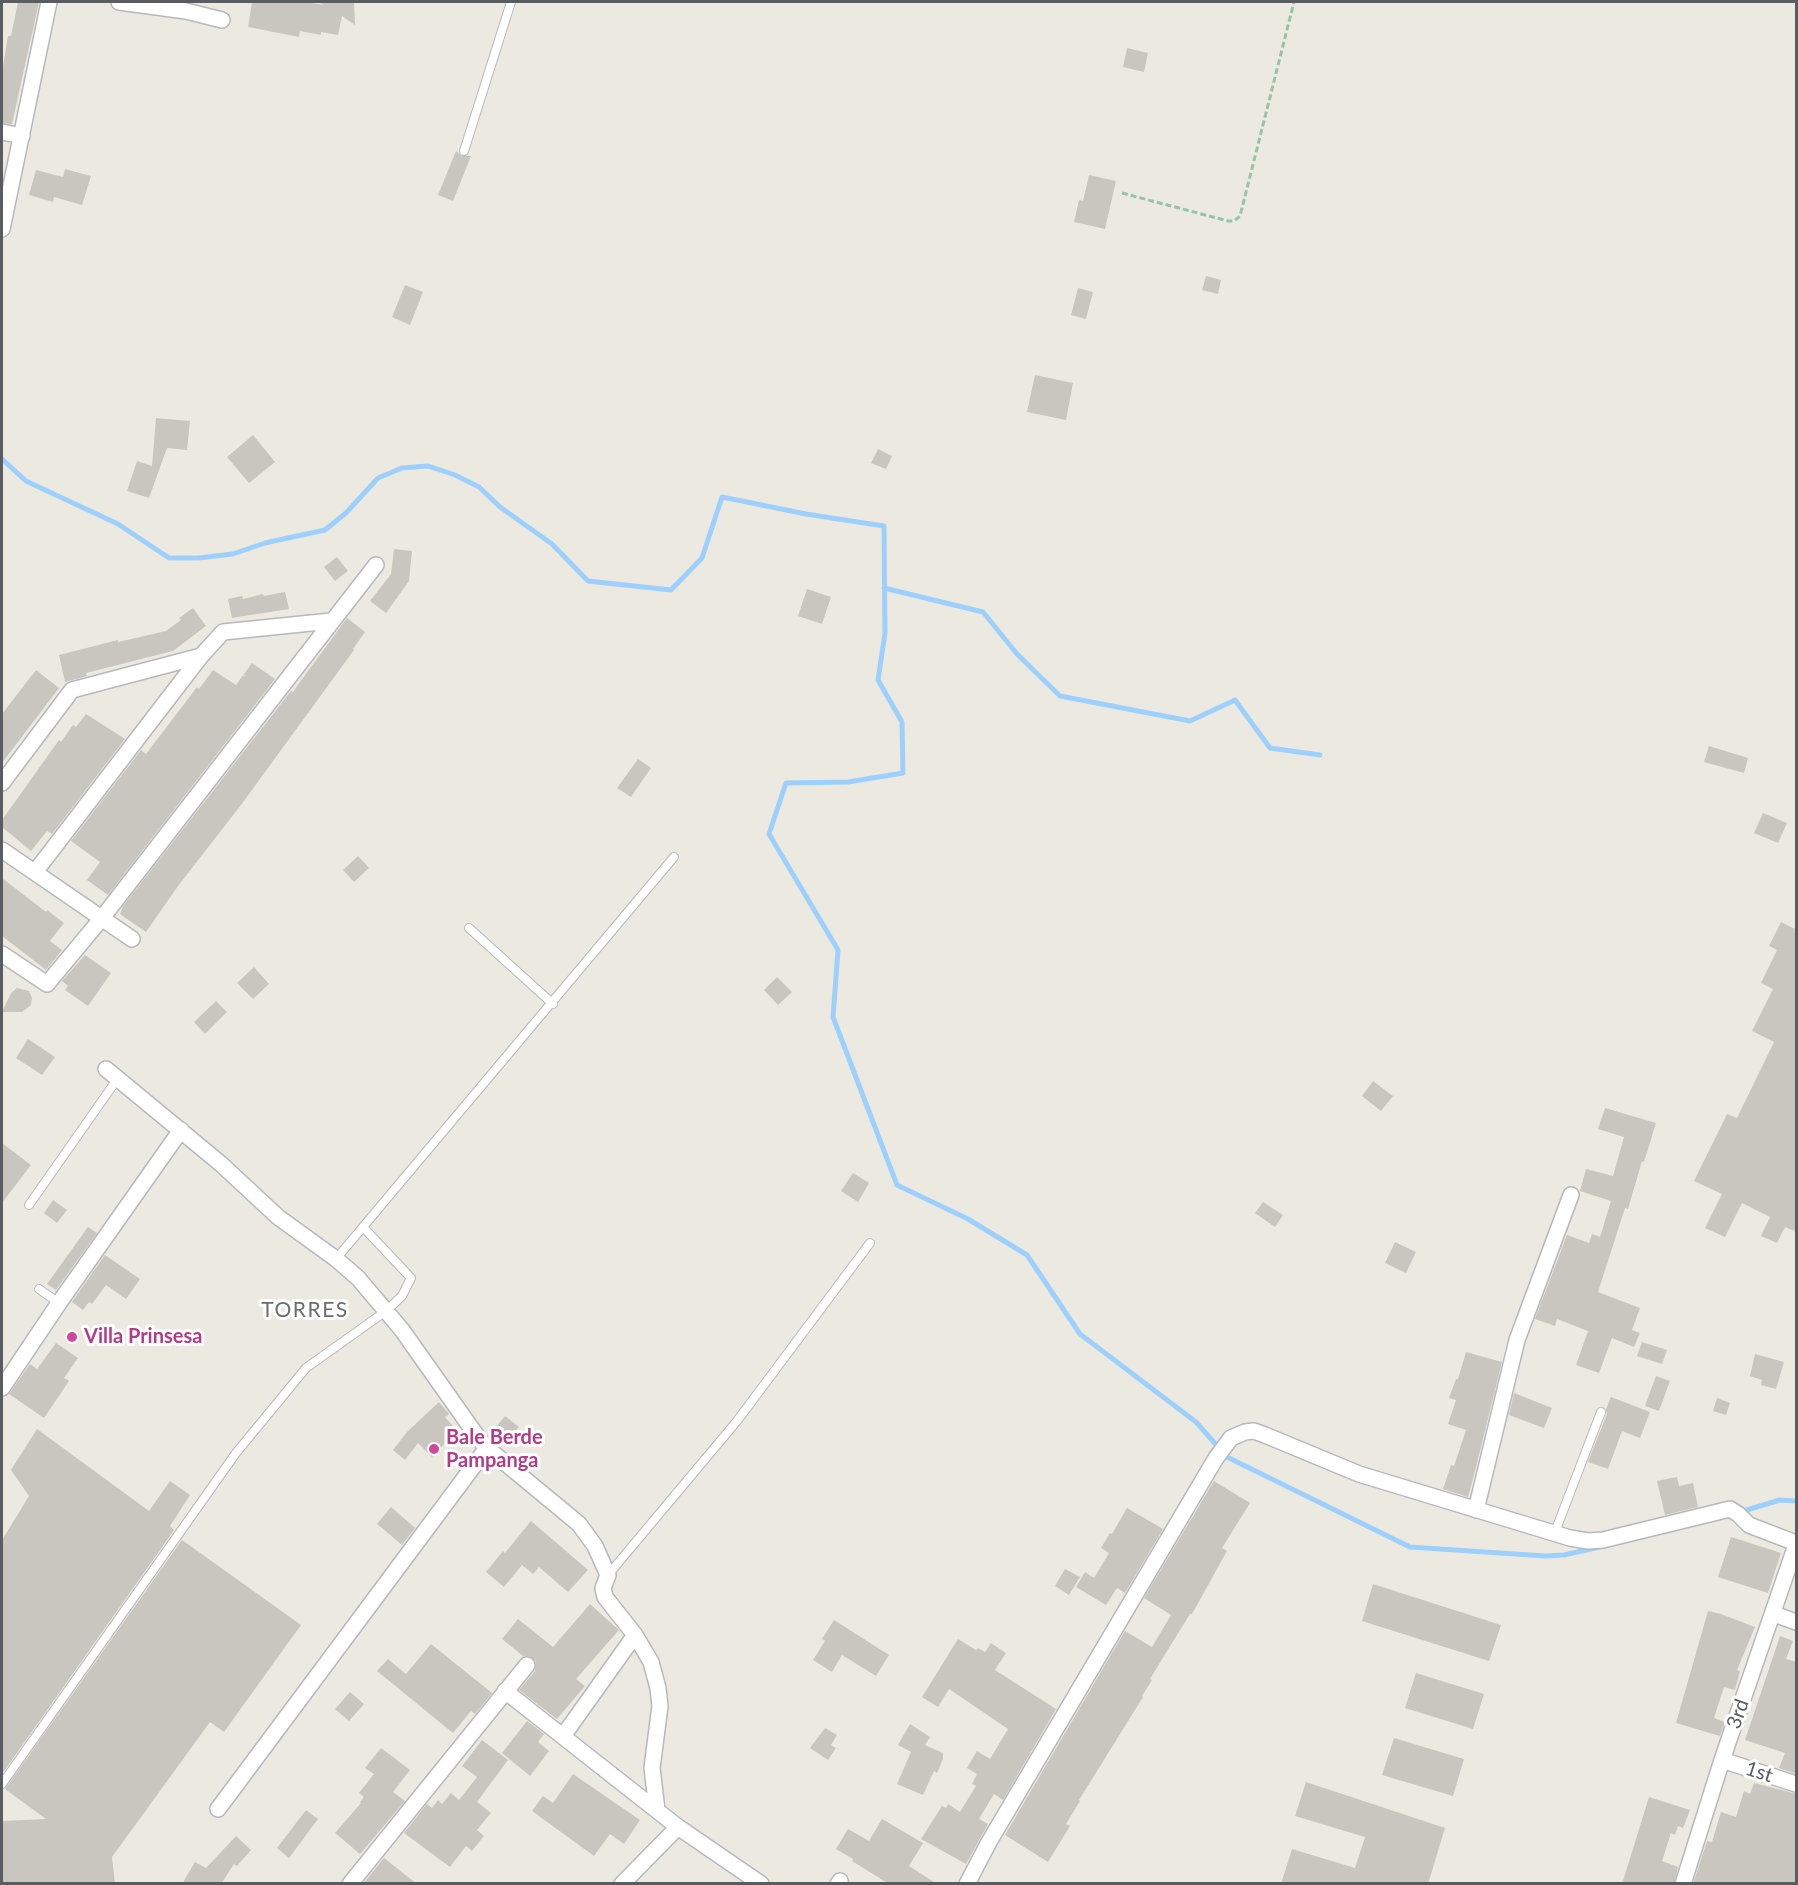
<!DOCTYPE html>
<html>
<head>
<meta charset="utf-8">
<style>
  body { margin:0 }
  #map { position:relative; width:1798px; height:1885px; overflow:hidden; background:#eceae0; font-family:Lato,sans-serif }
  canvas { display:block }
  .frame { position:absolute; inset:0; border:3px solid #595c61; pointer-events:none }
</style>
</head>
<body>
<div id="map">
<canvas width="1798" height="1885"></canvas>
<div class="frame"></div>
</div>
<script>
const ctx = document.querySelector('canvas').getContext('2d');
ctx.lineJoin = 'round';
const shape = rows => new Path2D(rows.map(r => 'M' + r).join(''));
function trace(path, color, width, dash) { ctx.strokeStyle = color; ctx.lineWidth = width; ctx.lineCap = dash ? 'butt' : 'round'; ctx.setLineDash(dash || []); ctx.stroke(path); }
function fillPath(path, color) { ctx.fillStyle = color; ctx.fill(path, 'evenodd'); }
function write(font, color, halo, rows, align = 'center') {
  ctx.font = font + ' Lato,sans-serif'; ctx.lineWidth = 6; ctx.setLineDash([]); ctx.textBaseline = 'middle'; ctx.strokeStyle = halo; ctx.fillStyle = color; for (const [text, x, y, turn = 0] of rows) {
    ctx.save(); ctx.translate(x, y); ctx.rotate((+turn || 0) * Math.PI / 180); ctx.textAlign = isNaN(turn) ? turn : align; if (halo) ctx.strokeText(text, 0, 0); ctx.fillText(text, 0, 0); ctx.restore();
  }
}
trace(shape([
  [2,459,26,481,118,524,169,558,198,558,233,554,265,543,325,530,346,513,378,478,402,468,428,466,455,475,479,487,500,507,552,544,588,581,671,590,702,558,722,497,806,514,884,526,885,633,878,680,902,722,903,773,848,782,786,783,769,834,838,950,833,1017,897,1185,968,1219,1027,1255,1080,1334,1196,1422,1227,1457,1410,1547,1545,1556,1564,1555,1600,1547],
  [884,588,983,612,1017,654,1060,696,1190,721,1235,700,1270,748,1320,755],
  [1740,1512,1780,1500,1796,1501]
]), '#9ed0fe', 5);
fillPath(shape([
  [18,2,39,2,12,124,2,123,2,72,8,36,11,36],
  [252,2,304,2,324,5,318,2,354,2,355,25,342,16,338,35,321,32,321,35,300,31,299,37,248,27],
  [1127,48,1148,53,1144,72,1123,67],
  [456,151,462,156,471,156,453,201,438,195],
  [65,169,91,176,82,205,54,197,53,202,29,195,36,170,63,177],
  [1089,175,1116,181,1105,229,1074,222,1079,200,1083,201],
  [1206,276,1221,280,1218,294,1202,290],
  [405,285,423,292,410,325,392,317],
  [1078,288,1093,292,1086,319,1071,315],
  [1035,375,1073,383,1066,420,1027,412],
  [156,418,190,421,187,450,167,448,149,498,127,491,137,461,152,466],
  [253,435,275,462,249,483,227,457],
  [878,449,892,456,886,469,871,463],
  [394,549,412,551,409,581,386,613,370,601,391,574],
  [337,557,348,571,335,581,324,567],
  [807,589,831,597,822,624,798,616],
  [285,592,289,609,232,618,228,599,242,596,243,599,263,594,264,596],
  [193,608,206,626,173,651,86,673,87,676,65,682,59,655,118,640,118,642,166,631,181,620,179,618],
  [347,618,365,632,353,649,354,650,241,805,178,886,146,932,120,914,123,906,291,691,293,692,297,686],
  [252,663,275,679,108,895,87,880,100,862,71,841,141,750,146,754,197,687,199,689,213,670,236,685,243,675,245,677,244,674],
  [36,670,59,688,2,763,2,714],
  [86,714,125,739,52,834,47,831,31,851,2,827,2,820,59,740,61,742,73,725,76,727],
  [1709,746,1748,758,1744,773,1704,762],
  [638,759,651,768,631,797,617,788],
  [1763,813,1787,823,1778,843,1754,833],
  [358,856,369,868,354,882,343,870],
  [2,878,46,912,47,910,64,923,50,941,62,950,46,970,2,936],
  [1781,922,1797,930,1797,1232,1785,1227,1777,1243,1761,1236,1770,1217,1742,1203,1725,1237,1705,1228,1722,1194,1694,1181,1727,1114,1737,1118,1774,1042,1752,1031,1773,989,1761,983,1777,950,1769,946],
  [85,955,111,973,88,1006,65,990,68,986,62,981],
  [254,967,269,984,253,999,237,983],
  [777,977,792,992,778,1005,764,990],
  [17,988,29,991,32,998,31,1005,22,1012,2,1012,11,993],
  [216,1001,227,1012,205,1034,194,1022],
  [28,1039,55,1057,42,1075,16,1058],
  [1373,1081,1393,1096,1381,1111,1362,1096],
  [1605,1108,1656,1123,1644,1162,1642,1161,1628,1209,1625,1208,1598,1292,1640,1308,1632,1330,1640,1333,1634,1347,1612,1338,1599,1373,1576,1365,1588,1331,1557,1319,1555,1326,1535,1319,1567,1235,1589,1243,1592,1234,1600,1237,1611,1201,1580,1191,1586,1169,1613,1176,1624,1137,1598,1129],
  [2,1143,31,1165,2,1203],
  [853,1173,869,1183,858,1202,841,1191],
  [53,1200,67,1210,57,1223,44,1213],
  [1263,1202,1283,1215,1275,1227,1255,1213],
  [88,1227,97,1233,56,1290,47,1284],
  [1395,1242,1416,1252,1406,1273,1385,1263],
  [105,1255,140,1279,126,1299,106,1285,92,1304,89,1302,83,1310,72,1302],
  [1642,1342,1667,1350,1662,1364,1637,1356],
  [56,1343,78,1358,64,1378,69,1381,44,1418,9,1394,30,1364,37,1369],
  [1466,1352,1502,1362,1474,1475,1468,1497,1443,1489,1451,1465,1454,1466,1466,1430,1448,1424,1456,1400,1449,1398,1456,1379,1458,1379],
  [1755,1354,1784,1362,1776,1389,1761,1385,1762,1380,1750,1376],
  [1656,1376,1670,1381,1659,1411,1645,1406],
  [1514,1393,1552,1408,1544,1428,1509,1415],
  [1611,1397,1650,1412,1640,1438,1622,1431,1608,1469,1588,1462,1607,1414,1606,1409],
  [1717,1398,1730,1403,1726,1415,1713,1411],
  [439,1402,449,1414,445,1417,457,1431,432,1457,418,1443,405,1460,393,1450,407,1432],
  [505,1416,519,1427,503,1445,490,1434],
  [37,1429,149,1511,170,1481,190,1495,170,1526,174,1530,172,1533,2,1774,2,1540,29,1496,11,1470],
  [1677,1477,1679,1486,1693,1483,1698,1507,1665,1515,1657,1481],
  [1214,1481,1250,1503,1222,1548,1227,1551,1192,1614,1190,1614,1172,1643,1150,1679,1152,1680,1142,1696,1143,1697,1079,1800,1080,1801,1066,1824,1070,1826,1048,1862,1005,1835,1125,1631,1152,1647,1171,1615,1144,1598],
  [391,1507,415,1528,402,1545,377,1524],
  [1127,1508,1163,1529,1125,1593,1117,1588,1106,1605,1076,1587,1085,1572,1094,1578,1109,1553,1101,1548,1110,1533,1112,1534],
  [531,1521,588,1570,568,1592,539,1567,533,1574,522,1565,504,1587,486,1572,503,1551,505,1553],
  [1731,1537,1781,1553,1768,1593,1718,1577],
  [182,1540,301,1625,224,1732,210,1722,112,1857,115,1884,2,1884,2,1821,46,1819,5,1789],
  [1065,1569,1080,1577,1069,1595,1055,1586],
  [1373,1584,1501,1625,1489,1661,1362,1621],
  [590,1604,619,1630,576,1679,585,1686,557,1719,519,1690,535,1671,536,1661,529,1656,523,1656,502,1639,518,1619,553,1647],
  [1708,1611,1721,1614,1755,1627,1737,1670,1740,1671,1735,1690,1724,1687,1714,1718,1725,1722,1720,1736,1676,1723],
  [834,1620,889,1655,876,1676,842,1655,832,1672,813,1660,825,1641,822,1639],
  [1780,1636,1793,1641,1786,1659,1797,1662,1797,1774,1779,1768,1785,1753,1745,1740],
  [958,1639,976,1650,978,1648,985,1652,991,1643,1006,1653,995,1670,1056,1709,1003,1800,994,1794,979,1819,988,1824,966,1864,921,1839,942,1806,946,1808,948,1804,960,1812,976,1786,972,1784,977,1774,967,1768,977,1751,990,1759,1008,1729,949,1689,938,1707,922,1697],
  [431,1644,492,1693,475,1714,471,1711,453,1733,377,1671,388,1659,406,1674],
  [1416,1673,1484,1694,1473,1729,1405,1708],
  [350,1692,364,1704,349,1721,335,1709],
  [527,1721,544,1734,538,1742,549,1751,530,1776,502,1753],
  [910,1724,930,1737,925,1745,943,1753,943,1759,937,1773,934,1771,923,1795,897,1784,911,1752,898,1745],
  [825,1728,837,1735,831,1745,836,1748,828,1760,810,1748],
  [1394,1738,1464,1759,1453,1796,1382,1775],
  [482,1740,508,1760,477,1802,491,1813,477,1830,484,1836,472,1851,466,1846,450,1867,404,1833,427,1804,432,1808,438,1800,442,1804,451,1793,459,1800,477,1777,462,1766],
  [381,1748,410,1770,393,1792,405,1801,360,1854,335,1833,361,1803,360,1802,364,1797,359,1793,374,1774,365,1768],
  [573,1774,640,1820,624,1844,610,1834,594,1856,532,1811,543,1796,553,1803],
  [1306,1782,1445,1828,1428,1884,1281,1884,1292,1849,1355,1868,1365,1837,1295,1816],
  [1754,1783,1797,1794,1797,1884,1693,1884,1707,1841,1712,1842,1721,1812,1736,1817,1744,1791,1750,1794],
  [1649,1797,1690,1810,1683,1828,1678,1826,1675,1835,1671,1833,1662,1861,1678,1867,1674,1884,1622,1884],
  [306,1810,318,1819,289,1858,277,1848],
  [882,1819,923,1843,909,1866,937,1884,889,1884,852,1861,853,1859,836,1849,848,1829,869,1841],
  [236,1836,251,1850,237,1866,234,1864,221,1884,182,1884,195,1862,206,1868],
  [384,1858,417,1884,363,1884]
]), '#c9c6bf');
const service = shape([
  [464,151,511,2],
  [469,928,553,1004],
  [29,1205,118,1078],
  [336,1259,674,857],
  [39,1289,59,1303],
  [1555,1532,1601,1412],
  [608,1575,737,1421,870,1243],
  [2,1784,236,1453,306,1368,386,1311,402,1296,411,1278,363,1227]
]);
const minor = shape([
  [119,2,186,11,222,20],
  [2,132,22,136],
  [2,229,49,2],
  [2,783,72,690,201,656],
  [2,850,132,939],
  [35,872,201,656,223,632,331,621],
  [2,954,47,984,102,918,376,565],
  [106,1069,221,1164,278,1217,336,1259,358,1278,402,1330,479,1439,487,1448,579,1524,595,1546,608,1575,603,1588,605,1597,635,1635,563,1736],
  [2,1388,59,1303,181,1130],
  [1476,1510,1517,1340,1571,1195],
  [1774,1614,1796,1622],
  [635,1635,651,1662,658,1688,660,1706,652,1768,657,1810],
  [505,1691,678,1827],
  [1722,1760,1796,1784],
  [218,1809,487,1448],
  [350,1884,527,1665],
  [622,1884,678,1827,761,1884],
  [838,1884,840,1881],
  [967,1884,989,1842,1216,1458,1231,1438,1245,1432,1254,1431,1265,1435,1359,1474,1570,1538,1588,1541,1603,1540,1730,1509,1738,1514,1749,1525,1796,1543],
  [1683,1884,1722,1760,1796,1545]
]);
trace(service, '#b6b8bd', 10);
trace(minor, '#b6b8bd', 18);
trace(shape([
  [1122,193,1228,221,1234,221,1240,216,1294,2]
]), '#95c5a5', 3, [6, 3]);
trace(service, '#fff', 8);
trace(minor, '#fff', 15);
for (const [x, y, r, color] of [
  [72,1337,6,"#d1479c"],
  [434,1449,6,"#d1479c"]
]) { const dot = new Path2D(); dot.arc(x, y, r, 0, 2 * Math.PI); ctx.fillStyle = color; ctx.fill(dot); trace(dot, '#fff', 2); }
write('bold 20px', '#b23c85', '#fff', [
  ["Villa Prinsesa",84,1337],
  ["Bale Berde",446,1438],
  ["Pampanga",446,1461]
], 'left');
write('20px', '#595c61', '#fff', [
  ["3rd",1738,1714,-70],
  ["1st",1759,1772,18]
]);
ctx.letterSpacing = '1.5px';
write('21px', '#6a6e73', '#fff', [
  ["TORRES",305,1310]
]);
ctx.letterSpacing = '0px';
</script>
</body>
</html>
